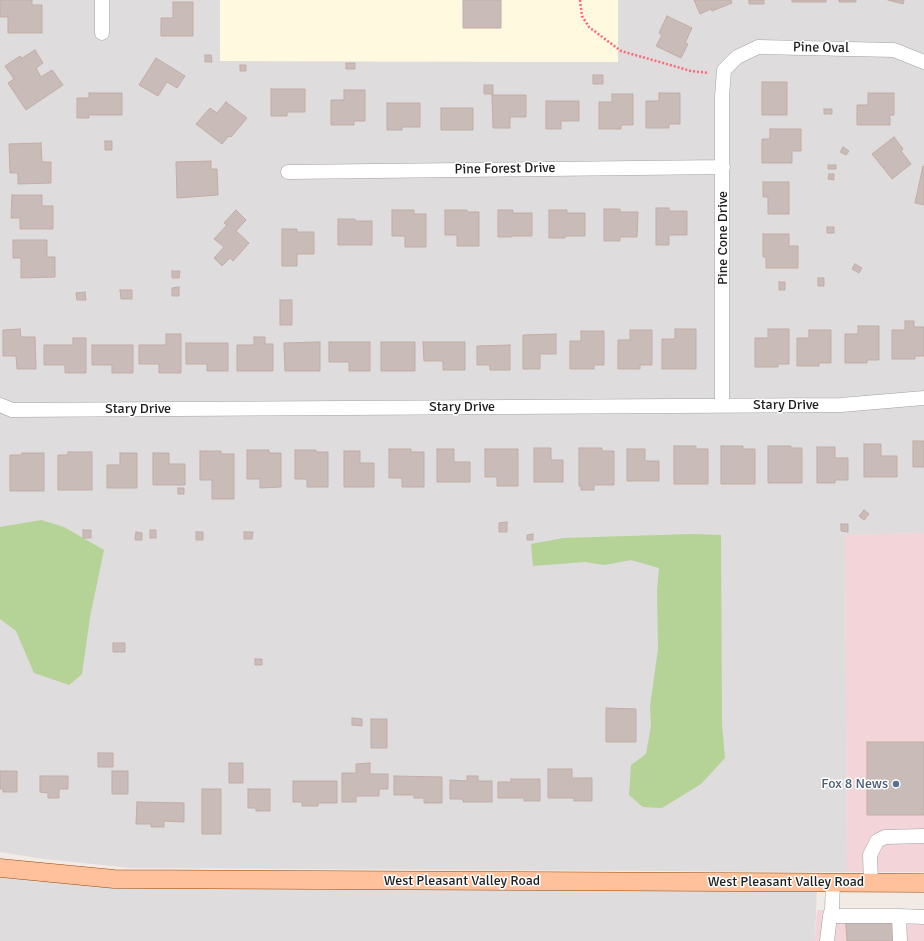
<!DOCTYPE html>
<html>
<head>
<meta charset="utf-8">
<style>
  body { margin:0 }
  canvas { display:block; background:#f1eae5 }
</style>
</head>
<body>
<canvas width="924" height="941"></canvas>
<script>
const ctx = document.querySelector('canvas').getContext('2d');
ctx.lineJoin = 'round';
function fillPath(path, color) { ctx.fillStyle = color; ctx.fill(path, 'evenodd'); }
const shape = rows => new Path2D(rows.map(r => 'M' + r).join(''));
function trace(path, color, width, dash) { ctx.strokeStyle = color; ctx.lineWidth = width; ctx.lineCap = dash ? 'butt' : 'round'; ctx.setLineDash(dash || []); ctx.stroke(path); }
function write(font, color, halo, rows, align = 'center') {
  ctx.font = font + ' Signika,sans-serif'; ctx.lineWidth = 3; ctx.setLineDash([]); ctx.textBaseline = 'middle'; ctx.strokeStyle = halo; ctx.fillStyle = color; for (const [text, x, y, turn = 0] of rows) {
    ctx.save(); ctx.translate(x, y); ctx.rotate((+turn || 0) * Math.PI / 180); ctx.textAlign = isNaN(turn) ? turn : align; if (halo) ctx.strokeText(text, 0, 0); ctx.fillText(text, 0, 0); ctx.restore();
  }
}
fillPath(shape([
  [0,0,220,0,220,61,617,62,618,0,924,0,924,533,845,535,847,872,132,868,44,859,0,852],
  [0,868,817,882,815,941,0,941]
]), '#dedcdd');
fillPath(shape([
  [924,533,924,872,847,872,845,535],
  [924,909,924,941,815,941,817,910]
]), '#f2d4d9');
fillPath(shape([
  [220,0,618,0,618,62,220,61]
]), '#fff9e0');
fillPath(shape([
  [41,520,64,527,104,550,90,617,82,674,69,685,34,673,16,631,0,619,0,527],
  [692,534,721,535,722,724,725,758,701,784,662,808,643,807,629,795,631,765,646,754,651,726,650,706,658,649,657,591,659,568,631,560,604,565,585,562,533,566,531,544,563,538]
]), '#b5d297');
const building = shape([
  [0,0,32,0,32,5,42,5,42,33,8,33,8,17,0,17,0,0],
  [463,0,501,0,501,28,463,28,463,0],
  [694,0,731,0,732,3,712,11,711,9,700,14,694,0],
  [749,0,764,0,764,4,749,4,749,0],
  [792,0,826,0,826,2,792,2,792,0],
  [839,0,856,0,856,2,839,2,839,0],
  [888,0,904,0,903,4,888,0],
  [173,2,193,2,193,36,161,36,161,18,173,18,173,2],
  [667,16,692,28,685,43,688,44,681,58,656,46,662,35,659,33,667,16],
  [35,50,43,63,36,68,41,77,52,70,63,85,26,110,8,83,14,79,5,66,20,56,22,58,35,50],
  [205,55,211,55,212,62,205,62,205,55],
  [156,58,185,76,177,88,167,82,158,96,139,85,156,58],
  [346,63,355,63,355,69,346,69,346,63],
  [240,65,246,65,246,71,240,71,240,65],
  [593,75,603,75,603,84,593,84,593,75],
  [762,82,787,82,787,115,762,115,762,82],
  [484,85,493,85,493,94,484,94,484,85],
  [271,89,305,89,305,112,287,112,287,116,271,116,271,89],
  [344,90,365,90,365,121,354,121,354,125,331,125,331,100,344,100,344,90],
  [89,93,122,93,122,115,89,115,89,118,77,118,77,98,89,98,89,93],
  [659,93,680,93,680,124,669,124,669,128,646,128,646,101,659,101,659,93],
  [868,93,894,93,894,115,890,115,890,125,857,125,857,105,868,105,868,93],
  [612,94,633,94,633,125,621,125,621,129,599,129,599,102,612,102,612,94],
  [492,95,526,95,526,117,510,117,510,128,493,128,492,95],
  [546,101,579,101,579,121,561,121,561,129,546,129,546,101],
  [226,102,247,118,231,137,229,136,222,144,196,124,210,108,217,113,226,102],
  [387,103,420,103,420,127,402,127,402,130,387,130,387,103],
  [441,108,473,108,473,130,441,130,441,108],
  [824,109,832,109,832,114,824,114,824,109],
  [770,129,801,129,801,151,792,151,792,163,762,163,762,139,770,139,770,129],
  [894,137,903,149,901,151,911,164,892,179,872,154,894,137],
  [105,141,112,141,112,150,105,150,105,141],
  [41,143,42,162,51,162,51,183,18,184,18,173,10,173,9,144,41,143],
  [843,147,849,151,846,155,840,152,843,147],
  [211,161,211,169,217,169,218,195,177,198,176,162,211,161],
  [828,165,836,165,836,169,828,169,828,165],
  [923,166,924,167,924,205,915,203,923,166],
  [829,174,834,174,834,180,828,179,829,174],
  [763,182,789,182,789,214,768,214,768,197,763,197,763,182],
  [12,195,42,195,42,206,53,206,53,229,20,229,20,218,11,218,12,195],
  [656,208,669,208,669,211,687,211,687,235,669,235,669,245,656,245,656,208],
  [604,209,620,209,620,212,638,212,637,237,620,237,620,241,604,241,604,209],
  [236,210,246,220,236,231,249,243,233,261,230,258,222,266,214,258,224,247,214,239,227,225,224,223,236,210],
  [392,210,414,210,414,214,426,214,426,247,405,247,405,236,392,236,392,210],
  [445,210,467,210,467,212,479,212,479,246,457,246,457,235,445,235,445,210],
  [498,210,513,210,513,213,532,213,532,236,512,236,512,237,498,237,498,210],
  [549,210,567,210,567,213,585,213,585,236,565,236,565,238,549,238,549,210],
  [338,219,355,219,355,221,372,221,372,245,338,245,338,219],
  [827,227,834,227,834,233,827,233,827,227],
  [282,229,297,229,297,232,314,232,314,254,297,254,297,266,282,266,282,229],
  [763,234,789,234,789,246,798,246,798,268,766,268,766,257,763,257,763,234],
  [13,240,47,240,47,257,55,257,55,277,21,278,21,258,13,258,13,240],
  [855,264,862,268,859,273,852,269,855,264],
  [172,271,180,271,179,278,172,278,172,271],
  [818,278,824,278,824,286,818,286,818,278],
  [779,282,785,282,785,290,779,290,779,282],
  [179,287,179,296,172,296,172,288,179,287],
  [120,290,132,290,132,299,121,299,120,290],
  [85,292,86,300,77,300,76,293,85,292],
  [280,300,292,300,292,325,280,325,280,300],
  [905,321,914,321,914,327,924,327,924,356,915,356,915,359,892,359,892,330,905,330,905,321],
  [858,326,879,326,879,360,867,360,867,363,845,363,845,334,858,334,858,326],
  [20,329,21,337,35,337,36,369,17,369,16,356,3,356,3,330,20,329],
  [675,329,696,329,696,369,662,369,662,339,675,339,675,329],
  [768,329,789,329,789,364,778,364,778,367,755,367,755,338,768,338,768,329],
  [630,330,652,330,652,365,640,365,640,369,618,369,618,340,630,340,630,330],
  [809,330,831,330,831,363,819,363,819,366,797,366,797,338,809,338,809,330],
  [581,331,604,331,604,365,594,365,594,369,570,369,570,341,581,341,581,331],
  [166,334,181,334,181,373,159,373,159,364,139,364,139,345,166,345,166,334],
  [556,334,556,354,540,354,540,369,523,369,523,335,556,334],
  [254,337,265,337,265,344,273,344,273,371,237,371,237,345,254,345,254,337],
  [73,338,86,338,86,373,65,373,65,365,44,365,44,345,73,345,73,338],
  [320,342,320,371,285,371,284,343,320,342],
  [329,342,370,342,370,371,349,371,349,362,329,362,329,342],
  [381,342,415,342,415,371,381,371,381,342],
  [423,342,465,342,465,370,443,370,443,361,424,361,423,342],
  [186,343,228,343,228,371,207,371,207,364,186,364,186,343],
  [92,345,133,345,133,373,112,373,112,365,92,365,92,345],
  [510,345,510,370,490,370,490,365,477,365,477,346,510,345],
  [913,441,924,441,924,467,913,467,913,441],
  [864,444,881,444,881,456,897,456,897,477,864,477,864,444],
  [674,446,696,446,696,449,708,449,708,484,674,484,674,446],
  [721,446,743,446,743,449,755,449,755,484,721,484,721,446],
  [768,446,791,446,791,448,802,448,802,483,768,483,768,446],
  [817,447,835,447,835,458,848,458,848,480,835,480,835,483,817,483,817,447],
  [534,448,551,448,551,460,563,460,563,482,534,482,534,448],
  [579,448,602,448,602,451,614,451,614,485,594,485,594,490,581,490,581,486,579,486,579,448],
  [389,449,411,449,411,452,424,452,424,487,402,487,402,478,389,478,389,449],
  [437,449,454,449,454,462,470,462,470,482,437,482,437,449],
  [485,449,518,449,518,486,497,486,497,477,485,477,485,449],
  [627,449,645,449,645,461,659,461,659,481,627,481,627,449],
  [247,450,269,450,269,453,281,453,281,487,260,488,260,479,247,479,247,450],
  [295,450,316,450,316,452,328,452,328,487,307,487,307,479,295,479,295,450],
  [200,451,221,451,221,454,234,454,234,499,212,499,212,480,200,480,200,451],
  [344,451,360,451,360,463,374,463,374,487,344,487,344,451],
  [68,452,92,452,92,490,58,490,58,455,68,455,68,452],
  [22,453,44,453,44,491,10,491,10,455,22,455,22,453],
  [120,453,137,453,137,488,107,488,107,465,120,465,120,453],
  [153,453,169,453,169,464,185,464,185,485,153,485,153,453],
  [178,488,184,488,184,494,178,494,178,488],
  [864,510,869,514,864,520,859,516,864,510],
  [507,522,507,532,499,532,499,523,507,522],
  [841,524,848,524,848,532,841,531,841,524],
  [83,530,91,530,91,538,83,538,83,530],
  [150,530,156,530,156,538,150,538,150,530],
  [136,532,142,533,142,540,135,540,136,532],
  [196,532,203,532,203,540,196,540,196,532],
  [244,532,253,532,252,539,244,539,244,532],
  [533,534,533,540,527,540,527,535,533,534],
  [113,643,125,643,125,652,113,652,113,643],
  [255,659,262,659,262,665,255,665,255,659],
  [606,708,636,709,636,742,606,742,606,708],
  [352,718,362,719,362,726,352,725,352,718],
  [371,719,387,719,387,748,371,748,371,719],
  [867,742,924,742,924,815,867,815,867,742],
  [98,753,113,753,113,767,98,767,98,753],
  [229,763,243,763,243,783,229,783,229,763],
  [370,763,370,774,388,774,388,789,379,789,379,796,356,796,356,802,342,802,342,773,356,773,356,764,370,763],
  [548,769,572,769,572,778,592,778,592,801,574,801,574,798,548,798,548,769],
  [0,771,17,771,17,792,3,792,3,789,0,789,0,771],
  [112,771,128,771,128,794,112,794,112,771],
  [40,776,68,776,68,789,59,789,59,798,48,798,48,793,40,792,40,776],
  [394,776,442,777,442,803,424,803,424,798,414,798,414,795,394,795,394,776],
  [467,776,478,776,478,781,492,781,492,802,463,802,463,799,450,799,450,780,467,781,467,776],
  [511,779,540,779,540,801,524,801,524,798,498,798,498,782,511,782,511,779],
  [293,781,337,781,337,803,318,803,318,806,302,806,302,802,293,802,293,781],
  [202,789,221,789,221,834,202,834,202,789],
  [248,789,270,789,270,811,256,811,256,808,248,808,248,789],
  [137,802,184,803,184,822,164,821,164,827,151,827,151,824,136,824,137,802],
  [845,913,892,916,893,941,847,941,845,913]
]);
fillPath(building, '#c9bbb8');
trace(building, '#c3ada6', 1);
const minor = shape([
  [102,33,102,0],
  [288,172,723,167],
  [0,405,12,410,841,405,924,398],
  [722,405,722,97,724,70,737,57,758,47,894,50,924,62],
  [871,883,870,855,877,841,885,837,924,836],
  [830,916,899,916],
  [827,941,830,916,832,909,833,882],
  [900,941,899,916,924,917]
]);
const major = shape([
  [0,868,114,879,924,883]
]);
trace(minor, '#a3a3a3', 15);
trace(major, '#9b4800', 19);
trace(shape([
  [580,0,582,16,589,27,621,51,691,71,709,73]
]), '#ff6877', 2.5, [2, 2]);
trace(minor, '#fff', 14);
trace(major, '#ffc09c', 18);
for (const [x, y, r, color] of [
  [896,784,4,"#5c6f8a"]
]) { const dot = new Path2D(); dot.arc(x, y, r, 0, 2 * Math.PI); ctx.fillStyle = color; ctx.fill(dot); trace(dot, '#fff', 1.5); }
write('14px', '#1f1f1f', '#fff', [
  ["Pine Oval",821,48,1],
  ["Pine Forest Drive",505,169,-1],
  ["Pine Cone Drive",723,238,-90],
  ["Stary Drive",786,405],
  ["Stary Drive",462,407],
  ["Stary Drive",138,409],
  ["West Pleasant Valley Road",462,881],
  ["West Pleasant Valley Road",786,882]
]);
write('14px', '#4e5e75', '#fff', [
  ["Fox 8 News",888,784]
], 'right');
</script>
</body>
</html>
